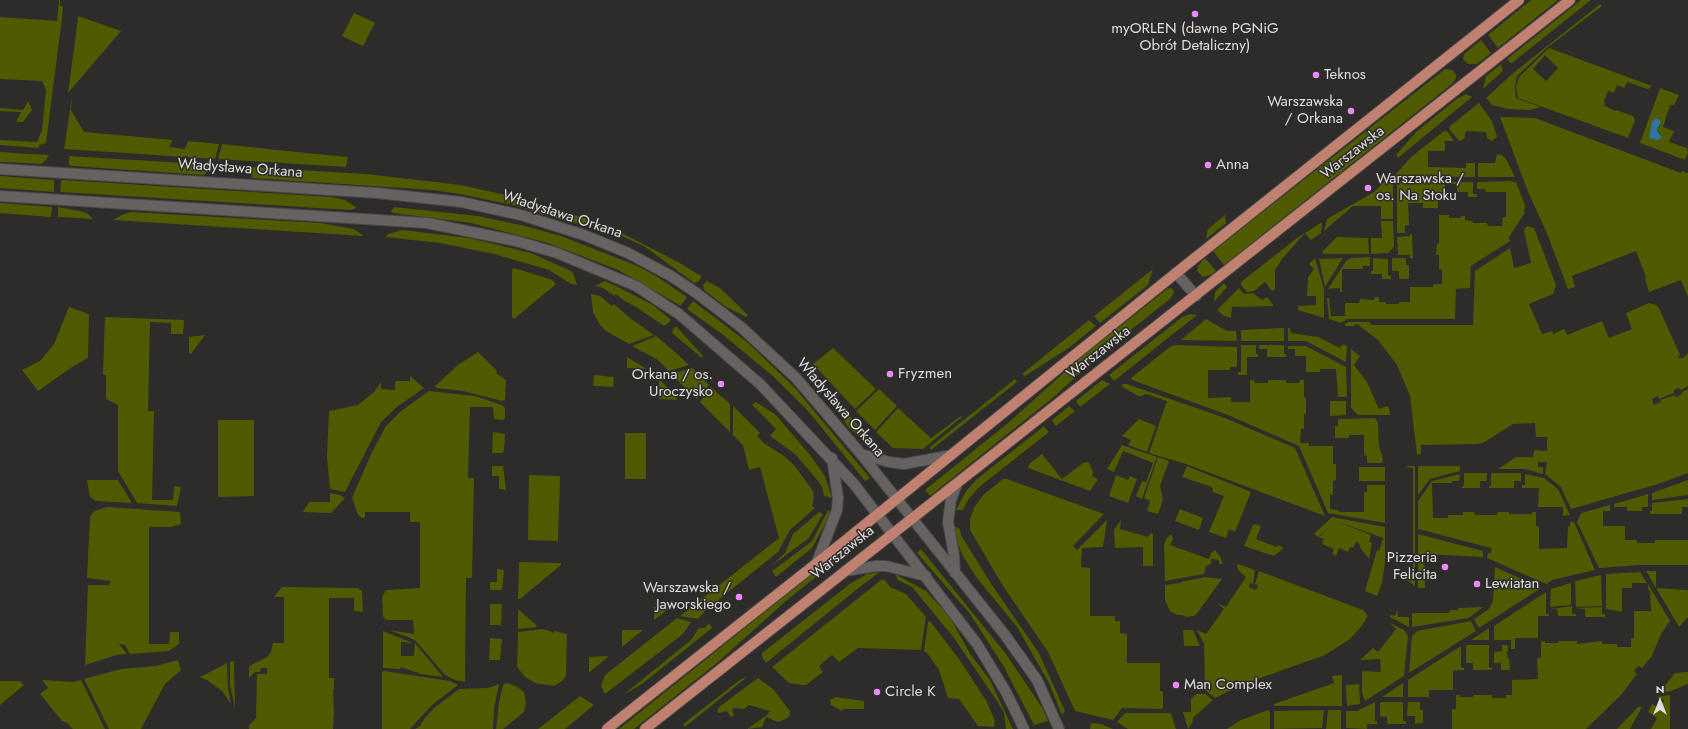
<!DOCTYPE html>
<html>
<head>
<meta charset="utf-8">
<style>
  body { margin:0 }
  #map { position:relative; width:1688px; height:729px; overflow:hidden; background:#2e2c2a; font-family:Jost,sans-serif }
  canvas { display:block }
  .north { position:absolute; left:1640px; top:681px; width:40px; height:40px; -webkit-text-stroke:3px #2e2c2a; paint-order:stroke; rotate:0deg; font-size:11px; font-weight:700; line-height:16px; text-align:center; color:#dfdddc }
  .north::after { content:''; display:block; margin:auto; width:14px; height:18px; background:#dfdddc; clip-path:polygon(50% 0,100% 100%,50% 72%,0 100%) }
</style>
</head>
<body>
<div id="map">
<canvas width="1688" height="729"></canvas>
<div class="north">N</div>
</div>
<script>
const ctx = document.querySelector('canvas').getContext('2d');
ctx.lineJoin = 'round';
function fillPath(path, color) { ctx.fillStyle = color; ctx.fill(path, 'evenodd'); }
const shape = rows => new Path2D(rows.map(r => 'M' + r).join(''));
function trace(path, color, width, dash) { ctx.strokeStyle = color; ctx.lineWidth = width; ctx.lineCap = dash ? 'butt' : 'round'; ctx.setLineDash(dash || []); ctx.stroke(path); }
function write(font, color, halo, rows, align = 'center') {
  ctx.font = font + ' Jost,sans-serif'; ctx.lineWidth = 3; ctx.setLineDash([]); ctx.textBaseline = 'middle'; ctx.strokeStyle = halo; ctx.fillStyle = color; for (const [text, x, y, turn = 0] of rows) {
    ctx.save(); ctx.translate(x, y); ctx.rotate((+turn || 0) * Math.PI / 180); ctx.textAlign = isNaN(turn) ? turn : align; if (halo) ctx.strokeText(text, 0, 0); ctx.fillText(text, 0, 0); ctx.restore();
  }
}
fillPath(shape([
  [59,0,60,0,60,6,63,6,62,18,46,143,39,145,39,148,0,145,0,140,37,142,42,130,46,90,42,81,0,79,0,17,57,21],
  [1531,0,1558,0,1498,48,1488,35],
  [1581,0,1591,0,1512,63,1509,62,1507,59],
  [1600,4,1602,6,1548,47,1517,76,1515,87,1516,98,1541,107,1530,110,1508,109,1492,105,1486,98,1512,74],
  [354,13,375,23,363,46,342,36],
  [78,16,121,31,68,93,76,34],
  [1481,40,1491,53,1477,64,1468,64,1463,59,1464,54],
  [1549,48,1652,86,1648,89,1627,82,1624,88,1617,85,1614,93,1608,91,1604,101,1605,106,1615,111,1616,110,1633,116,1635,120,1628,138,1518,98,1516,87,1519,77],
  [1545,55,1558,68,1546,81,1533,69],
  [1501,64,1503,71,1483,89,1486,76],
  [1445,69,1453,70,1456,75,1456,78,1452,84,1224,265,1213,251],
  [1660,88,1679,95,1674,105,1670,105,1663,127,1674,131,1669,142,1687,148,1688,153,1685,160,1640,143],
  [1656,118,1659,119,1660,126,1657,130,1661,135,1650,133],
  [1466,94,1472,97,1398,158,1396,155,1417,131,1458,98],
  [72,97,71,110,84,132,173,140,169,147,185,149,188,141,219,144,215,159,64,149],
  [28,101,32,110,23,122,16,122,21,112,0,111,0,108,23,110],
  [1479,103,1492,121,1497,137,1492,141,1487,138,1486,132,1466,131,1464,139,1459,141,1449,129,1450,126],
  [1500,117,1535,118,1681,173,1682,171,1688,173,1688,297,1681,280,1649,292,1645,278,1646,277,1636,251,1572,276,1575,287,1568,289,1546,231,1528,192],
  [1444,131,1447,131,1454,141,1445,141,1445,151,1428,151,1428,167,1466,168,1466,163,1475,163,1475,177,1396,176,1395,175,1411,157],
  [222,144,306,153,348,157,346,167,218,159],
  [0,152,29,154,49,155,46,160,41,164,7,162,0,162],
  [1497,154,1502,155,1506,159,1515,177,1478,177,1478,163,1495,163],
  [69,156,366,174,461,185,515,197,591,220,620,232,678,262,701,276,701,278,698,282,694,283,644,246,604,228,566,221,513,205,460,194,433,190,252,178,251,173,246,172,210,169,204,175,72,166,69,165],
  [0,176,54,180,54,192,0,188],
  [1387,179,1393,185,1393,219,1381,219,1381,206,1353,206,1324,231,1327,219,1374,192],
  [63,180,331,197,345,200,357,208,351,210,60,192,61,181],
  [1397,181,1445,181,1445,192,1438,192,1438,208,1423,208,1423,203,1408,203,1409,225,1405,226,1405,233,1397,233],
  [1509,181,1516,182,1525,205,1524,214,1509,237,1510,241,1471,266,1470,288,1456,289,1455,319,1347,319,1341,323,1329,319,1327,298,1329,298,1331,316,1345,316,1345,303,1359,303,1360,299,1374,300,1375,297,1379,297,1379,302,1386,302,1386,304,1399,304,1399,302,1410,302,1410,287,1433,287,1434,284,1442,284,1442,270,1439,269,1439,255,1436,255,1437,244,1439,243,1439,215,1449,215,1449,218,1461,218,1461,216,1465,216,1465,220,1472,221,1473,223,1487,223,1488,226,1502,226,1503,217,1506,217,1506,192,1486,192,1485,189,1477,189,1477,182],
  [1450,182,1473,182,1473,194,1477,194,1477,197,1468,197,1468,192,1457,192,1457,184,1450,184],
  [0,203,52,207,51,217,0,213],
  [58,207,80,211,87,213,93,219,58,217],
  [394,207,478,216,525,226,561,236,635,265,656,276,687,297,681,306,618,270,548,243,471,223,393,213,391,211],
  [131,212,320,223,354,229,364,236,113,220,124,214],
  [1225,215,1226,223,1206,239,1208,229],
  [1381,221,1393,221,1394,246,1389,253,1371,254,1371,238,1382,238],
  [1322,222,1321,233,1311,240,1305,233,1283,258,1275,270,1275,289,1272,291,1265,282,1254,291,1247,292,1241,285,1241,282,1297,238],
  [1528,226,1534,228,1556,285,1553,294,1529,304,1542,334,1552,331,1553,334,1564,329,1567,335,1602,321,1609,338,1632,329,1626,313,1649,303,1656,305,1659,308,1680,355,1678,358,1683,358,1688,353,1688,386,1681,390,1679,388,1674,390,1674,393,1659,399,1658,396,1652,399,1654,405,1661,402,1660,400,1675,395,1676,397,1682,394,1682,392,1688,389,1688,473,1658,484,1571,509,1561,487,1545,474,1547,462,1538,462,1538,467,1543,467,1543,474,1525,469,1498,469,1516,457,1533,457,1534,450,1547,451,1547,437,1536,437,1535,423,1513,424,1483,443,1477,444,1421,445,1421,454,1417,455,1410,396,1397,365,1378,340,1357,324,1353,326,1345,326,1345,324,1348,322,1370,322,1371,325,1473,325,1475,271,1510,248,1514,268,1531,263,1524,231,1525,228],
  [403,230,469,238,531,253,569,270,573,273,577,285,571,284,549,270,494,254,440,243,385,237,388,234],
  [1410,234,1412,234,1413,258,1410,258,1410,255,1398,255,1397,237,1410,236],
  [1337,237,1368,238,1369,254,1324,254,1322,252],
  [1370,257,1370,266,1363,266,1363,269,1342,269,1342,292,1340,292,1340,288,1328,289,1346,261,1351,258],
  [1205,258,1216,271,1211,275,1203,277,1197,271,1198,266],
  [1315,258,1324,289,1324,318,1298,310,1298,306,1316,305,1316,296,1307,296,1308,277,1314,269,1309,264],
  [1343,258,1325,287,1319,259],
  [1373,258,1388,259,1388,275,1391,276,1391,279,1382,279,1382,274,1371,274,1371,271,1373,271],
  [1392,258,1406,258,1406,265,1409,265,1409,279,1399,279,1399,271,1392,271],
  [514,268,550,279,555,282,555,285,514,319,512,317,512,270],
  [1153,269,1148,285,1100,323,1094,316],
  [605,281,622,289,653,305,670,319,670,322,664,326,636,307,623,300,616,294,614,296,603,288,595,286],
  [707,281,720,288,748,315,746,317,726,307,704,290,703,285],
  [1224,283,1227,287,1214,302,1215,292],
  [1170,288,1173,289,1174,293,1170,299,1099,355,1055,396,930,496,925,490,1008,423,1079,359,1167,289],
  [1239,288,1244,294,1253,293,1262,300,1267,297,1274,306,1232,307,1231,318,1224,316,1217,310],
  [591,294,600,296,612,306,614,304,630,318,654,335,629,344,606,331,600,325,593,312],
  [693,301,747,342,795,388,870,478,865,481,808,411,775,378,722,334,687,309],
  [69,307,89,314,88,358,72,367,38,391,22,370,40,361,54,344],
  [1190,314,1197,315,1114,381,1109,375,1182,317],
  [105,317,184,320,183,334,171,334,171,323,150,322,148,411,154,411,152,500,173,500,174,486,181,487,177,506,137,503,118,471,118,405,106,399,106,375,103,375],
  [1206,319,1227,331,1236,331,1237,341,1181,340],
  [1089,320,1096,326,1070,347,1025,376,1022,374],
  [674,327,677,327,703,356,702,358,672,333],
  [1284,328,1284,341,1241,341,1241,330],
  [1288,328,1290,328,1291,333,1318,337,1340,348,1343,344,1347,346,1346,362,1306,341,1288,341],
  [205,335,191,354,189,353,189,337],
  [656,336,674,351,689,365,669,371,658,360,632,346],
  [1176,345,1237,347,1237,367,1230,367,1230,370,1208,370,1208,398,1231,397,1231,402,1250,402,1250,380,1254,380,1255,383,1268,383,1268,380,1286,380,1286,383,1299,383,1300,380,1304,380,1304,397,1306,398,1306,414,1304,414,1304,429,1301,429,1300,443,1309,443,1309,446,1333,446,1333,464,1336,464,1336,480,1333,481,1333,495,1330,495,1330,509,1338,510,1339,512,1364,512,1364,492,1367,492,1367,485,1385,485,1385,523,1328,513,1299,446,1228,415,1132,380,1131,378,1171,346],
  [1241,345,1256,345,1256,354,1258,354,1258,357,1247,357,1247,375,1238,375,1238,372,1241,372],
  [1259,345,1284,345,1284,354,1286,354,1286,357,1267,357,1267,349,1259,349],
  [1288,346,1306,346,1346,367,1347,397,1338,397,1336,369,1320,369,1320,372,1306,372,1306,356,1295,356,1295,349,1288,349],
  [833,348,876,389,855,409,813,364],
  [1351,349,1360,356,1354,365,1367,382,1379,409,1387,406,1389,408,1390,415,1358,415,1351,408],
  [478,352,497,371,496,373,506,380,505,400,502,401,463,391,436,388,435,386,458,365],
  [627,357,647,369,627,368],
  [692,368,709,385,697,399,671,374],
  [594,375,614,377,613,387,593,386],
  [410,376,424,388,398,406,381,422,345,492,330,489,327,457,329,411,358,405,374,392,381,382,381,389,395,390,395,381,410,381],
  [659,379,676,396,677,400,659,399],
  [1015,379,1017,382,931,450,930,447],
  [1102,380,1110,384,1080,407,1076,401],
  [1123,384,1127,384,1225,418,1295,448,1325,516,1186,464,1149,453,1167,401,1146,394,1142,396,1138,396,1121,386],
  [711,387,730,404,730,432,700,402],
  [879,389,897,406,875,430,856,411],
  [429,391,475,396,502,405,505,408,505,418,503,420,494,419,493,407,470,407,468,478,474,478,472,578,466,578,465,682,455,680,445,675,415,640,389,630,414,634,413,620,386,620,383,616,382,597,386,590,420,588,420,522,410,522,410,512,365,512,365,518,362,518,358,515,352,498,372,452,386,426,400,412],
  [831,396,884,453,887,456,874,449,849,428,829,397],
  [1330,401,1346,401,1346,415,1330,416],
  [756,402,776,415,810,455,825,476,832,498,824,496,822,487,818,481,795,454,770,436,776,429,752,405],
  [733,406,760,433,757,436,765,444,784,456,794,465,813,491,814,498,812,506,815,508,790,530,778,552,706,610,698,619,680,616,779,538,760,467,749,470,743,445,733,435],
  [1069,406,1075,411,1056,426,1052,420],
  [898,408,931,438,961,416,962,417,923,449,893,448,876,432],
  [1375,418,1378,423,1379,446,1383,459,1382,463,1367,463,1367,456,1364,455,1364,435,1349,435,1349,438,1335,438,1335,426,1338,426,1338,419],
  [1139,419,1156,426,1147,452,1128,445,1131,440,1122,436],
  [218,420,254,420,254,496,218,497],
  [1044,426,1049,432,978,488,968,500,963,510,956,510,966,491,977,479],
  [493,432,505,434,504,451,502,453,492,453],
  [625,433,646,433,646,479,625,479],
  [1122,445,1157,457,1142,499,1136,496,1142,481,1146,482,1153,463,1123,451,1114,472,1107,469],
  [1042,454,1062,479,1083,463,1089,462,1093,472,1092,476,1098,479,1090,491,1028,468,1029,464],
  [1158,457,1169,461,1160,486,1163,500,1158,514,1147,511,1150,501,1144,498],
  [492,466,503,466,506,490,499,489,499,476,492,476],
  [1187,466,1251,492,1235,532,1229,529,1226,538,1209,532,1224,496,1213,492,1212,487,1182,477],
  [1408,466,1415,466,1415,586,1404,578,1412,577,1413,561,1413,468,1405,467],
  [1418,466,1460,466,1460,471,1430,479,1418,495],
  [1359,467,1385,467,1385,481,1359,481],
  [1464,473,1487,473,1487,481,1480,481,1480,488,1461,488,1464,485],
  [1491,473,1521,473,1521,481,1514,481,1514,488,1489,488,1489,486,1491,486],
  [1460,474,1459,481,1452,481,1452,483,1432,483,1433,518,1448,518,1448,515,1463,515,1463,512,1474,512,1475,515,1497,515,1497,512,1509,512,1509,514,1532,514,1532,512,1536,512,1536,526,1539,527,1539,549,1567,548,1568,527,1570,526,1570,522,1574,522,1595,570,1552,580,1546,584,1487,558,1488,553,1491,553,1491,548,1418,529,1418,501,1432,481],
  [1525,474,1544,478,1558,489,1570,515,1563,516,1563,507,1538,507,1539,488,1522,488,1522,485,1525,485],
  [529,475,560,476,558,541,528,540],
  [1116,475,1128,480,1130,476,1137,479,1128,503,1109,496],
  [1003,479,1007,479,1104,514,1073,546,1077,550,1107,520,1103,547,1082,548,1081,567,1090,568,1090,616,1115,616,1115,621,1120,621,1120,633,1127,634,1127,663,1160,663,1160,691,1163,691,1163,709,1122,708,1113,720,1075,711,1048,652,1003,586,970,530,970,519,974,508,983,495],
  [87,480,118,480,132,503,96,501,90,497],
  [1688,480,1688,495,1652,500,1652,493],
  [330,493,340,495,345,498,331,513,303,512,309,502,330,502],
  [1648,494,1648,507,1642,507,1642,511,1627,511,1627,507,1614,507,1614,504],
  [1688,499,1688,507,1682,507,1682,514,1650,514,1650,511,1652,511,1652,503],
  [1610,505,1610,511,1603,511,1603,526,1625,526,1625,540,1637,540,1637,543,1655,543,1655,540,1688,540,1688,565,1639,565,1599,568,1577,522,1581,513],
  [107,507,180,512,181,524,171,527,149,527,149,644,169,644,170,632,179,632,179,644,169,651,130,654,125,645,119,644,127,654,117,655,85,665,88,585,109,585,111,581,87,578,90,517,94,511],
  [1180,509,1203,518,1199,530,1175,521],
  [828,510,830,512,828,519,812,548,776,577,772,571,812,541],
  [819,512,823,514,809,538,770,567,785,553,793,534],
  [1332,517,1385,527,1385,561,1382,583,1377,596,1365,591,1377,550,1379,551,1383,538,1336,521,1371,535,1369,542,1372,543,1369,559,1361,549,1359,543,1356,542,1353,548,1350,547,1348,552,1339,548,1336,556,1332,554,1334,549,1322,544,1324,539,1319,537,1329,527,1318,537,1314,534],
  [1121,520,1120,529,1148,537,1151,533,1153,534,1153,566,1143,566,1143,547,1115,548,1114,530],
  [1255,524,1261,526,1256,539,1277,547,1278,545,1284,548,1274,556,1244,546,1253,525],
  [954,526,960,529,961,535,992,585,1039,653,1065,711,1062,715,1049,683,1017,627,976,577,963,556,957,542],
  [1171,534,1173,539,1170,545,1209,559,1211,553,1215,550,1220,556,1223,564,1219,564,1219,560,1211,559,1211,564,1206,566,1204,574,1165,581,1164,545,1166,539],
  [1418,534,1483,551,1483,557,1424,554,1425,588,1418,588],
  [858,537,861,541,786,601,717,663,634,729,619,729],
  [921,549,1006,654,1043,709,1048,721,1034,725,1004,667,970,614,917,553],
  [519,562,561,563,561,565,520,599,518,599],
  [1238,564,1255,570,1253,584,1250,583,1249,587,1256,590,1258,585,1255,584,1259,571,1363,610,1368,616,1361,627,1350,639,1325,655,1241,685,1215,698,1205,690,1204,644,1197,630,1206,634,1224,609,1217,603,1226,607,1246,577,1239,571,1237,566],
  [1495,567,1541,588,1479,628,1474,619,1489,609,1493,601],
  [497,569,504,570,502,590,490,590,490,582,497,582],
  [1646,571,1656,571,1656,588,1688,590,1688,617,1679,627],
  [880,572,861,586,766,663,762,657,762,653,851,583,867,574],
  [1640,572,1647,583,1632,583,1632,588,1622,588,1622,612,1606,609,1606,574],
  [895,574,926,591,949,616,971,655,990,680,1013,729,1006,729,1004,713,999,704,954,638,912,587,898,580],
  [1601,575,1602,606,1576,607,1575,581],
  [1205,577,1222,579,1198,612,1194,616,1186,617,1182,615,1177,615,1170,611,1165,600,1165,585,1181,583,1180,582],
  [881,580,885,580,890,587,906,594,926,617,921,650,858,648,839,662,832,655,819,666,823,672,806,685,802,685,789,683,772,667],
  [1571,583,1571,605,1550,607,1551,589],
  [1648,584,1670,621,1661,634,1652,656,1642,668,1638,666,1634,671,1637,674,1620,696,1586,729,1452,729,1452,709,1456,709,1456,695,1460,695,1460,697,1473,697,1473,695,1492,695,1492,698,1506,698,1506,695,1512,695,1512,680,1538,679,1537,658,1541,658,1541,641,1545,641,1545,643,1558,643,1559,641,1577,641,1577,644,1602,641,1602,644,1617,644,1617,647,1631,647,1631,638,1634,638,1634,611,1651,611,1650,590,1648,590],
  [282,587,358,588,362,591,363,612,354,611,354,598,329,598,329,678,334,678,334,689,333,690,334,712,333,729,249,729,249,725,256,718,257,674,267,674,267,668,261,668,260,672,255,672,249,678,249,666,267,657,271,652,273,643,284,643,284,597,274,597],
  [1546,592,1546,614,1549,614,1549,616,1538,616,1538,638,1515,638,1515,649,1511,649,1511,640,1494,640,1494,626],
  [490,604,502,604,501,625,490,625],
  [662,605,674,605,654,620,654,607],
  [1572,606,1572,614,1576,614,1576,616,1558,616,1557,609,1550,609],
  [1483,607,1469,618,1412,627,1412,613,1449,613,1450,610,1458,610,1458,608],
  [1602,607,1602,614,1605,614,1605,617,1585,617,1585,609,1576,608],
  [518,609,535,624,537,627,518,629],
  [1397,610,1398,617,1409,617,1409,627,1390,617,1391,615,1395,616],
  [677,618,691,622,683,634,605,694,601,686,605,675],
  [930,621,959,659,987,702,995,721,994,727,978,726,959,699,948,698,939,670,928,654,924,651,928,622],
  [1471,621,1476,631,1409,673,1412,636,1417,631],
  [709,623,712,628,642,684,623,695,691,640,699,628,705,628],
  [1390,623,1404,630,1408,636,1404,676,1365,701,1362,693,1362,671,1381,672,1380,659,1360,660,1373,648,1378,652,1396,629],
  [1489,628,1489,640,1471,640],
  [542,629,550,631,551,632,554,633,554,631,567,634,566,676,562,681,554,686,535,683,525,677,517,667,518,632],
  [622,630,643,630,622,647],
  [1183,630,1193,630,1200,646,1184,646],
  [383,631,413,643,401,642,401,656,414,656,415,643,443,677,421,674,401,667,400,669,383,668],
  [490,638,502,639,500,660,489,660],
  [1466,645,1489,645,1489,667,1492,668,1492,670,1473,670,1473,663,1466,663],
  [1502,645,1508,645,1507,658,1509,658,1510,670,1501,670,1501,663,1494,663,1494,652,1502,651],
  [1461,646,1461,667,1464,668,1464,670,1453,671,1453,690,1429,690,1429,697,1408,697,1408,680],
  [609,656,590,672,589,672,589,657],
  [178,660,181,670,165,684,141,729,109,729,84,679,121,669,156,666],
  [234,661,235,708,230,685,230,662],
  [227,663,228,688,231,704,222,691,207,680,200,677],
  [384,671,450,681,458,685,432,705,410,729,382,729,382,672],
  [1688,672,1688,684,1671,691,1659,693,1675,673],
  [1342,675,1342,706,1274,706,1274,704,1334,683,1332,676],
  [747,677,685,727,683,724,741,679],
  [758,678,773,689,790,711,790,715,786,719,778,722,766,717,762,727,747,729,767,715,770,711,749,705,744,709,734,708,732,710,734,715,731,717,727,711,719,713,717,711,719,707],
  [42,680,73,682,81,680,105,729,73,729,67,723,62,721,40,694,48,688],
  [0,681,20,681,24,685,0,705],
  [506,683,516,686,524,692,526,703,524,712,503,729,496,729,499,702,503,685],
  [1403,683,1403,697,1382,697],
  [499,684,494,709,493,729,415,729,420,726,424,719,434,708,459,689,488,688],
  [1359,684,1360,704,1347,706,1346,685],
  [1196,694,1205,694,1213,700,1193,718,1192,723,1188,729,1183,712,1191,712,1191,699],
  [1670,695,1670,729,1651,729,1657,718,1648,712,1652,704,1660,708,1664,700,1657,697],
  [580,696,594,705,565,729,538,729],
  [835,697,864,701,864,709,843,709,842,711,831,705,830,700],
  [1375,702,1375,721,1377,721,1377,724,1367,724,1367,729,1346,728,1346,711,1357,711],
  [1380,702,1403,702,1403,721,1406,721,1406,724,1387,724,1387,717,1380,716],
  [1408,702,1420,702,1420,710,1423,710,1423,723,1415,724,1415,716,1407,716],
  [1638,707,1642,707,1630,729,1617,729],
  [1268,710,1270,712,1270,729,1227,729,1241,720],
  [1324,710,1322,728,1274,729,1274,711],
  [1328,710,1341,710,1341,729,1326,729],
  [1125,713,1171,713,1176,729,1128,729,1117,722],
  [1091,723,1101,724,1113,729,1090,729]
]), '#4f5900');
fillPath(shape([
  [1656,118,1660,120,1660,124,1657,130,1662,138,1657,140,1649,138,1652,122]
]), '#2e76a1');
const minor = shape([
  [0,169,377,193,461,202,521,215,584,235,628,253,671,276,695,292,741,327,796,378,861,454,1005,635,1037,680,1059,729],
  [0,196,427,223,516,241,557,253,636,286,679,314,760,384,854,484,977,644,1006,692,1024,729],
  [1176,273,1196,296],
  [861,454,889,462,904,464,947,456],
  [817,562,837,510,838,498,832,458],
  [845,571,876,566,886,566,926,576],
  [955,573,954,555,948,522,951,500,957,484]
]);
const major = shape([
  [607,729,841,544,1176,273,1519,0],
  [645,729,1570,0]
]);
trace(minor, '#4a4847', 12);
trace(major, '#4a4847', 12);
trace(minor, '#656261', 10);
trace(major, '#c08171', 10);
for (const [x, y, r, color] of [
  [1195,14,4,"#e98dfe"],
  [1316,75,4,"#e98dfe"],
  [1351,111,4,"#e98dfe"],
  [1208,165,4,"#e98dfe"],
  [1368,188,4,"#e98dfe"],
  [890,374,4,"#e98dfe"],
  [721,384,4,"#e98dfe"],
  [1445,567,4,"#e98dfe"],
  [1477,584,4,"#e98dfe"],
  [739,597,4,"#e98dfe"],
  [1176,685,4,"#e98dfe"],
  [877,692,4,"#e98dfe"]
]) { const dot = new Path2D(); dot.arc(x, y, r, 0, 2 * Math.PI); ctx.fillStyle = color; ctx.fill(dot); trace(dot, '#2e2c2a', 1.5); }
write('15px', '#dfdddc', '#2e2c2a', [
  ["myORLEN (dawne PGNiG",1195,29,"center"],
  ["Obrót Detaliczny)",1195,46,"center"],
  ["Teknos",1324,75],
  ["Warszawska",1343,102,"right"],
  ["/ Orkana",1343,119,"right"],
  ["Anna",1216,165],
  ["Warszawska /",1376,179],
  ["os. Na Stoku",1376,196],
  ["Fryzmen",898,374],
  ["Orkana / os.",713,375,"right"],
  ["Uroczysko",713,392,"right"],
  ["Pizzeria",1437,558,"right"],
  ["Felicita",1437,575,"right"],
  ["Lewiatan",1485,584],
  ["Warszawska /",731,588,"right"],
  ["Jaworskiego",731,605,"right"],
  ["Man Complex",1184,685],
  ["Circle K",885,692]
], 'left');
write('15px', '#dfdddc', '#2e2c2a', [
  ["Warszawska",1353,153,-38],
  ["Władysława Orkana",240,169,4],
  ["Władysława Orkana",562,215,18],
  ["Warszawska",1099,353,-38],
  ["Władysława Orkana",840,408,49],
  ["Warszawska",843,553,-39]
]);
</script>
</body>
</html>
